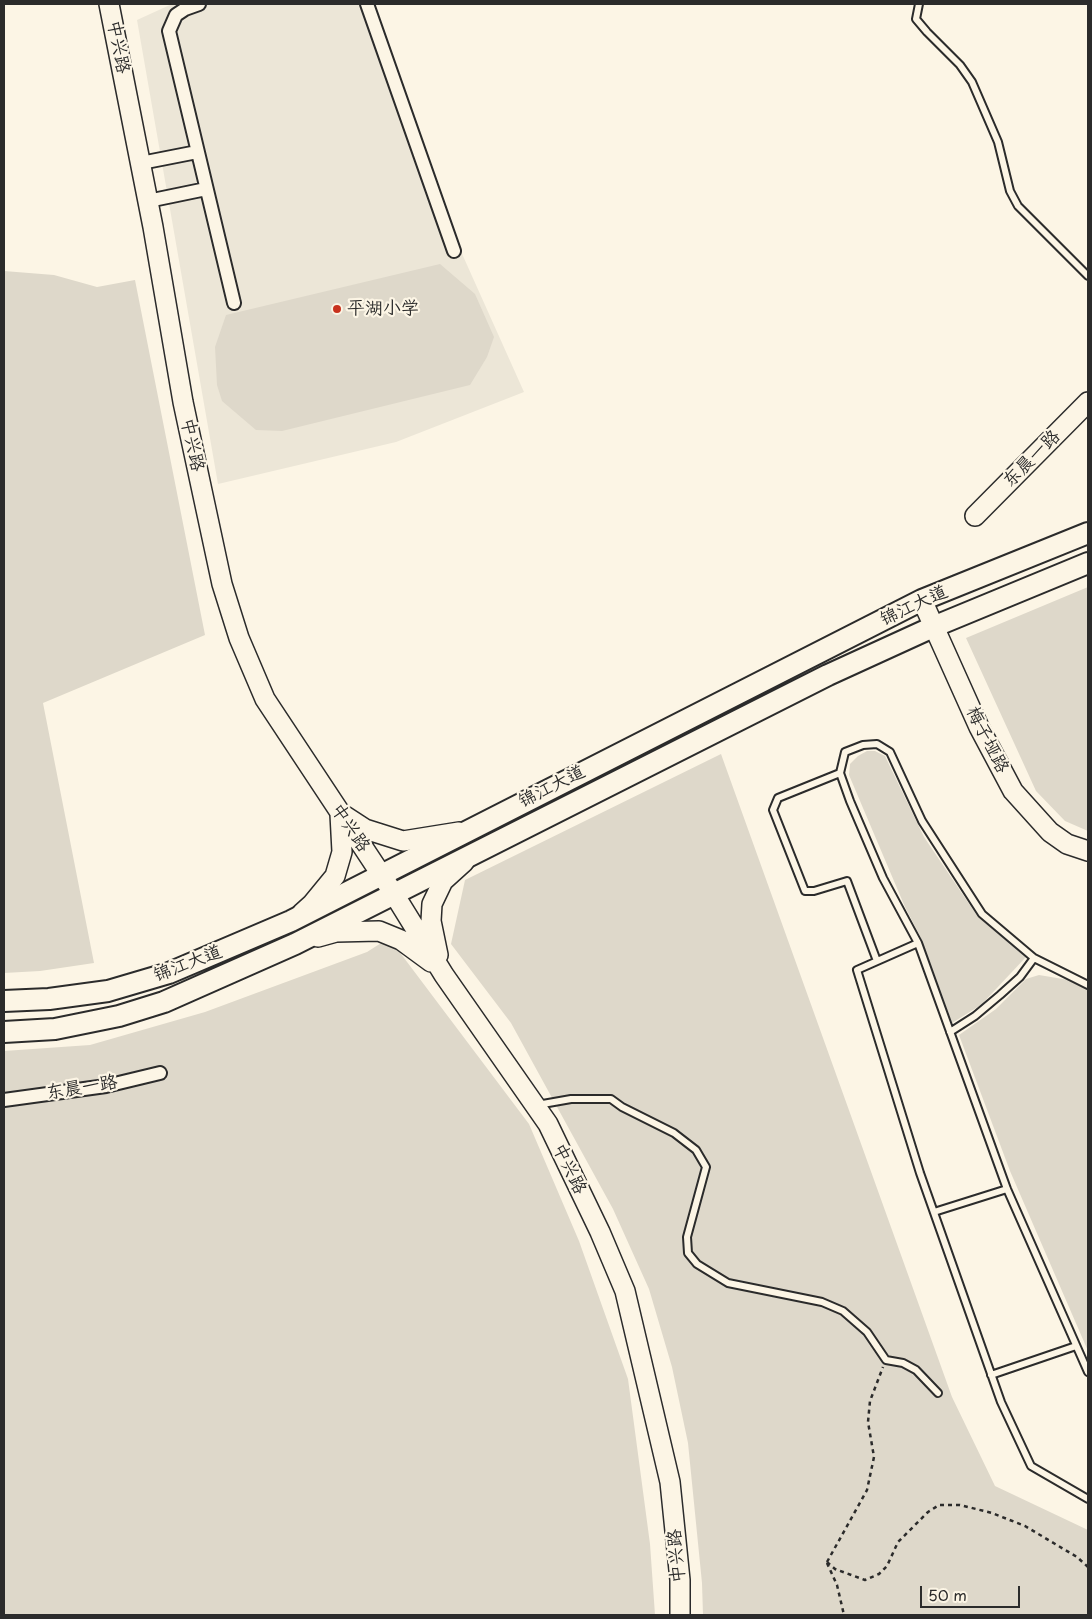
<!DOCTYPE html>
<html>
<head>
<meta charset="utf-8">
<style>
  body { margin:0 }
  #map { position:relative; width:1092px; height:1619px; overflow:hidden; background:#fcf5e5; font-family:"Playpen Sans",sans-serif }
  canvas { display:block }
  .frame { position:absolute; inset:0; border:5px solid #2b2b2b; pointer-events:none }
  .scale { position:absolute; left:920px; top:1586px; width:100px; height:22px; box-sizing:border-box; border:2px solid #2b2b2b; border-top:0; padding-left:6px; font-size:15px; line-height:18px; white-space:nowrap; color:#2b2b2b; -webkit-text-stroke:4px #fcf5e5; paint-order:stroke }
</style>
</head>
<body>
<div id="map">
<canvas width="1092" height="1619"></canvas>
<div class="frame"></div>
<div class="scale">50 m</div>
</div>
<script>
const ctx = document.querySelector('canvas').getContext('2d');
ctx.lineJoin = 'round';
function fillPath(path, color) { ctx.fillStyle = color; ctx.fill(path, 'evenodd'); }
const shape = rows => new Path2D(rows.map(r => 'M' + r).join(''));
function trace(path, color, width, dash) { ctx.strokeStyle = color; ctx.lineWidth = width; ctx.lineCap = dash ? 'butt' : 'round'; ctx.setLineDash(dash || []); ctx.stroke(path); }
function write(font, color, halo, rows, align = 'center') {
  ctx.font = font + ' "Playpen Sans","LXGW WenKai TC",sans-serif'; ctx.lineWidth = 4.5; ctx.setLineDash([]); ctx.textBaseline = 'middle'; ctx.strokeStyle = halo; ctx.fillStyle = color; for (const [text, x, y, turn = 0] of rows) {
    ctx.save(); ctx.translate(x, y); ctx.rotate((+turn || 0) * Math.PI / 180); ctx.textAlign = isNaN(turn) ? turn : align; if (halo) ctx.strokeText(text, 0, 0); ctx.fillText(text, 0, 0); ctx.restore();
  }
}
fillPath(shape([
  [172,4,375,4,450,227,524,392,396,442,218,484,137,20]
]), '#ece6d7');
fillPath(shape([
  [440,264,475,294,494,337,487,357,470,385,282,431,256,430,222,401,217,385,215,347,226,315],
  [4,271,54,275,97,287,135,280,205,635,43,703,94,963,40,971,4,973],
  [1088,587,1088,831,1065,821,1036,791,966,638],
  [867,751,875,751,885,756,924,837,978,917,1026,957,981,1005,952,1023,920,936,905,907,849,775,850,764,858,756],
  [721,754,952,1397,995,1486,1088,1530,1088,1615,703,1615,702,1583,688,1443,672,1367,649,1289,613,1209,511,1023,451,944,465,880],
  [389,938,529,1124,579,1241,628,1379,650,1544,655,1615,4,1615,4,1051,90,1045,205,1012,367,952],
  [1039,975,1069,980,1088,988,1088,1351,1010,1171,959,1035,996,1009,1026,979]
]), '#ded8ca');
const lane = shape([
  [919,4,916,19,927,32,960,65,972,82,998,142,1010,191,1018,206,1088,276],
  [840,773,778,798,773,810,805,891,814,891,847,881,877,961],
  [918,943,857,970,920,1173,1001,1402,1031,1466,1088,1499],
  [1088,985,1034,958,982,914,922,821,890,752,877,744,863,745,845,752,840,773,850,801,883,878,918,943,1007,1189,1088,1372],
  [950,1032,975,1016,1000,995,1020,977,1034,958],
  [537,1105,571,1099,611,1099,622,1107,674,1133,696,1150,706,1167,687,1237,688,1253,697,1264,728,1283,822,1302,843,1311,867,1332,886,1360,903,1363,916,1370,938,1393],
  [934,1212,1007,1189],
  [991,1375,1076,1346]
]);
const street = shape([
  [199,4,185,9,176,15,169,31,234,303],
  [367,4,454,251],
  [141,163,197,152],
  [148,201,206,189],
  [4,1100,106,1086,160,1073]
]);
const secondary = shape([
  [109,4,153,227,183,402,222,584,239,638,265,699,394,894,444,975,548,1124,600,1232,625,1291,670,1482,680,1580,680,1615],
  [975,516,1088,402],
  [922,600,979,727,1013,791,1050,832,1067,844,1088,851],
  [345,816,365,829,403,841,459,832],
  [302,913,312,904,335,876,342,852,340,814],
  [318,937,336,932,379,931,401,940,431,962],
  [438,955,431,921,432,904,443,881,464,862]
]);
const primary = shape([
  [4,1001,49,999,108,991,169,973,291,921,922,600,1088,533],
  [4,1032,55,1029,119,1016,164,1002,295,944,828,675,933,627,1088,563]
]);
trace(lane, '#2b2b2b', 10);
trace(street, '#2b2b2b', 16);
trace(secondary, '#2b2b2b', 22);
trace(primary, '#2b2b2b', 24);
trace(shape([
  [827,1562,835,1569,865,1580,879,1574,887,1566,898,1542,928,1512,939,1505,960,1505,992,1513,1025,1526,1077,1557,1088,1567],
  [827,1562,867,1490,874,1457,868,1422,870,1401,883,1367],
  [827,1563,837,1585,844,1615]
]), '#2b2b2b', 2.5, [4, 4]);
trace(lane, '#fcf5e5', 6);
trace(street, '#fcf5e5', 12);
trace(secondary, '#fcf5e5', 19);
trace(primary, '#fcf5e5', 20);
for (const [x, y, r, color] of [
  [337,309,5,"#c8321e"]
]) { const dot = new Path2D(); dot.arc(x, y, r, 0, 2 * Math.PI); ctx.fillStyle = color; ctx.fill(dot); trace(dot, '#fcf5e5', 2); }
write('18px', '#2b2b2b', '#fcf5e5', [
  ["中兴路",118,47,79],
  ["中兴路",192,445,78],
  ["东晨一路",1032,459,-45],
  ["锦江大道",914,606,-25],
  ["梅子垭路",987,740,63],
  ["锦江大道",552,787,-27],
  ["中兴路",350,828,56],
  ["锦江大道",188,964,-21],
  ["东晨一路",82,1088,-9],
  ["中兴路",569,1169,64],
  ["中兴路",677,1556,-95]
]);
write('18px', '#2b2b2b', '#fcf5e5', [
  ["平湖小学",347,309]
], 'left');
</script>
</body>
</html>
